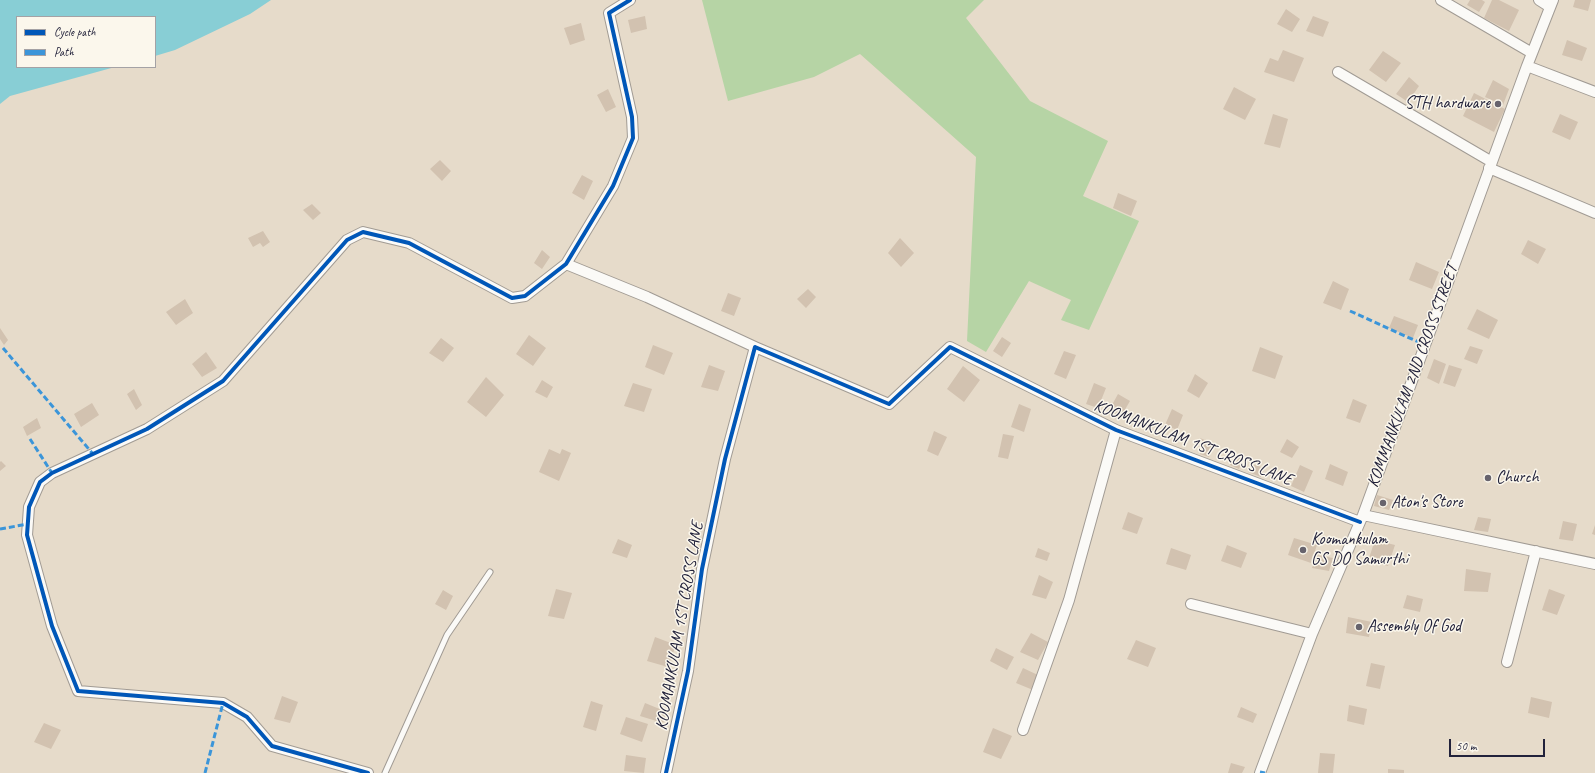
<!DOCTYPE html>
<html>
<head>
<meta charset="utf-8">
<style>
  body { margin:0 }
  #map { position:relative; width:1595px; height:773px; overflow:hidden; background:#e6dbca; font-family:Caveat,sans-serif }
  canvas { display:block }
  .legend { position:absolute; left:16px; top:16px; width:140px; height:52px; box-sizing:border-box; background:#fbf7ec; border:1px solid #a4a2a5; margin:0; padding:5px 7px; list-style:none; font-size:12px; color:#22223b }
  .legend li { display:flex; align-items:center; gap:8px; height:20px }
  .legend b { width:20px; border:1px solid #a4a2a5 }
  .scale { position:absolute; left:1449px; top:739px; width:96px; height:18px; box-sizing:border-box; border:2px solid #22223b; border-top:0; padding-left:5px; font-size:12px; line-height:14px; white-space:nowrap; color:#22223b; -webkit-text-stroke:3px #fbf7ec; paint-order:stroke }
</style>
</head>
<body>
<div id="map">
<canvas width="1595" height="773"></canvas>
<ul class="legend">
<li><b style="height:5px;background:#0057b8"></b>Cycle path</li>
<li><b style="height:5px;background:#3b95d9"></b>Path</li>
</ul>
<div class="scale">50 m</div>
</div>
<script>
const ctx = document.querySelector('canvas').getContext('2d');
ctx.lineJoin = 'round';
function fillPath(path, color) { ctx.fillStyle = color; ctx.fill(path, 'evenodd'); }
const shape = rows => new Path2D(rows.map(r => 'M' + r).join(''));
function trace(path, color, width, dash) { ctx.strokeStyle = color; ctx.lineWidth = width; ctx.lineCap = dash ? 'butt' : 'round'; ctx.setLineDash(dash || []); ctx.stroke(path); }
function write(font, color, halo, rows, align = 'center') {
  ctx.font = font + ' Caveat,sans-serif'; ctx.lineWidth = 3; ctx.setLineDash([]); ctx.textBaseline = 'middle'; ctx.strokeStyle = halo; ctx.fillStyle = color; for (const [text, x, y, turn = 0] of rows) {
    ctx.save(); ctx.translate(x, y); ctx.rotate((+turn || 0) * Math.PI / 180); ctx.textAlign = isNaN(turn) ? turn : align; if (halo) ctx.strokeText(text, 0, 0); ctx.fillText(text, 0, 0); ctx.restore();
  }
}
fillPath(shape([
  [702,0,984,0,966,18,1030,101,1108,141,1083,196,1139,221,1089,330,1061,320,1071,300,1029,281,986,352,967,341,976,157,860,54,814,77,728,101]
]), '#b6d4a5');
fillPath(shape([
  [0,0,271,0,250,14,175,50,155,56,155,17,17,17,17,67,115,67,10,96,0,104]
]), '#88ced5');
fillPath(shape([
  [1470,0,1482,0,1485,2,1479,12,1467,5],
  [1492,0,1499,0,1519,10,1509,31,1484,18],
  [1575,0,1591,0,1588,11,1573,7],
  [1286,9,1300,19,1292,32,1277,24],
  [645,16,647,29,631,33,628,20],
  [1313,16,1329,22,1323,37,1306,31],
  [581,23,585,40,570,45,564,28],
  [1567,40,1587,48,1582,61,1562,55],
  [1283,50,1304,58,1294,82,1264,72,1270,58,1278,61],
  [1383,51,1401,63,1386,82,1369,70],
  [1409,77,1419,86,1408,102,1396,94],
  [1493,80,1509,89,1503,105,1485,97],
  [1234,87,1256,99,1245,120,1223,109],
  [608,89,616,107,606,112,597,95],
  [1474,93,1505,109,1494,132,1463,116],
  [1273,114,1288,119,1280,148,1264,144],
  [1560,114,1578,122,1570,140,1552,132],
  [440,160,451,171,442,181,430,169],
  [582,175,593,181,584,200,572,193],
  [1118,193,1137,201,1131,216,1113,208],
  [312,204,321,213,313,220,303,210],
  [263,231,270,242,263,247,260,243,253,247,248,238],
  [900,238,914,253,901,267,888,253],
  [1528,240,1546,249,1538,264,1521,254],
  [542,250,550,257,542,269,534,263],
  [1416,262,1439,272,1432,289,1409,280],
  [1333,281,1349,289,1341,310,1323,303],
  [808,289,816,297,806,308,797,299],
  [728,293,741,298,734,316,721,311],
  [185,299,193,313,176,325,166,312],
  [1477,309,1498,320,1489,339,1467,329],
  [1394,316,1418,325,1413,338,1389,328],
  [0,328,8,340,4,345,0,339],
  [529,335,546,348,533,366,516,354],
  [1002,337,1011,343,1002,357,993,351],
  [441,338,454,348,443,362,429,353],
  [653,345,673,353,664,375,645,367],
  [1470,346,1483,350,1477,364,1464,359],
  [1260,347,1283,356,1275,379,1252,371],
  [1064,351,1076,355,1066,379,1054,374],
  [206,352,217,368,202,377,192,364],
  [1434,359,1446,364,1439,384,1427,378],
  [709,365,725,371,718,391,701,387],
  [1449,365,1462,369,1455,387,1443,383],
  [963,366,980,380,964,402,947,389],
  [1195,374,1208,383,1199,398,1187,391],
  [486,377,504,395,486,417,467,402],
  [542,380,553,387,547,398,535,392],
  [633,383,652,389,644,412,624,406],
  [1094,383,1106,388,1098,408,1086,404],
  [134,389,142,405,136,410,127,394],
  [1118,394,1130,401,1119,420,1107,414],
  [1353,399,1367,405,1360,423,1346,418],
  [92,403,99,415,81,427,74,414],
  [1019,404,1031,409,1024,432,1011,427],
  [1172,409,1183,415,1177,430,1165,425],
  [37,418,41,428,27,436,23,427],
  [934,431,947,437,938,456,927,451],
  [1003,434,1014,436,1008,459,998,457],
  [1200,438,1214,444,1209,457,1200,454,1203,446,1199,444],
  [1287,439,1299,447,1292,458,1280,452],
  [549,449,560,454,562,449,571,453,559,481,539,472],
  [1234,454,1243,459,1239,469,1230,465],
  [1,461,6,466,0,471,0,462],
  [1251,464,1265,468,1261,477,1248,472],
  [1330,464,1348,472,1343,486,1325,479],
  [1300,465,1313,471,1304,492,1291,486],
  [1377,495,1393,500,1389,510,1374,506],
  [1128,512,1143,518,1137,534,1122,529],
  [1478,517,1491,519,1488,532,1474,530],
  [1563,521,1577,524,1573,541,1559,539],
  [1595,525,1595,535,1592,534],
  [1294,538,1317,545,1311,563,1288,555],
  [618,539,632,545,627,558,612,553],
  [1375,540,1395,545,1388,566,1368,561],
  [1227,545,1247,553,1241,568,1221,561],
  [1038,548,1050,553,1047,561,1035,557],
  [1171,548,1191,555,1186,570,1166,564],
  [1317,555,1333,558,1329,571,1312,568],
  [1466,569,1491,573,1488,592,1464,591],
  [1039,575,1053,582,1046,599,1032,595],
  [556,589,572,593,564,619,548,616],
  [1549,589,1565,595,1557,615,1542,610],
  [443,590,453,596,446,610,435,604],
  [1407,595,1423,599,1420,612,1403,608],
  [1348,617,1372,622,1369,637,1346,633],
  [1031,633,1048,642,1038,660,1020,652],
  [655,637,676,645,668,667,647,661],
  [1136,640,1156,648,1148,667,1127,659],
  [996,648,1014,657,1007,670,990,661],
  [1371,663,1385,666,1380,689,1366,686],
  [1023,668,1040,676,1033,690,1016,683],
  [282,696,298,702,290,723,274,719],
  [1531,697,1552,702,1549,718,1528,713],
  [591,701,603,705,596,731,583,727],
  [645,703,667,712,663,723,640,716],
  [1349,705,1367,709,1364,725,1347,721],
  [1241,707,1257,714,1253,723,1237,717],
  [626,717,648,724,642,742,620,734],
  [44,723,61,730,51,749,34,742],
  [993,728,1012,736,1001,759,983,752],
  [1320,753,1335,754,1333,773,1318,773],
  [626,755,646,758,644,773,624,771],
  [1231,763,1245,767,1242,773,1228,773],
  [1388,769,1404,770,1404,773,1388,773]
]), '#d2c2b0');
const service = shape([
  [385,773,447,635,490,572]
]);
const minor = shape([
  [1441,0,1532,53],
  [1539,0,1550,7],
  [1527,66,1595,92],
  [1338,72,1492,162],
  [1489,168,1595,213],
  [566,264,647,297,755,347],
  [1363,515,1595,564],
  [1191,604,1312,634],
  [1507,662,1536,551],
  [1023,730,1069,600,1116,430],
  [368,773,272,746,247,717,223,703,78,691,52,626,27,535,29,507,40,482,52,473,147,429,223,381,347,240,363,232,409,243,512,298,525,296,566,264,613,186,633,138,632,117,609,13,630,0],
  [666,773,688,671,702,569,725,459,755,347,889,404,950,347,1116,430,1360,522],
  [1260,773,1312,634,1363,515,1527,66,1553,0]
]);
trace(service, '#a19b94', 7);
trace(minor, '#a19b94', 12);
trace(service, '#fbfaf7', 5);
trace(minor, '#fbfaf7', 10);
trace(shape([
  [1350,311,1425,345],
  [3,348,93,454],
  [30,439,52,473],
  [0,529,28,524],
  [1260,772,1265,773],
  [205,773,223,703]
]), '#3b95d9', 3, [6, 3]);
trace(shape([
  [368,773,272,746,247,717,223,703,78,691,52,626,27,535,29,507,40,482,52,473,147,429,223,381,347,240,363,232,409,243,512,298,525,296,566,264,613,186,633,138,632,117,609,13,630,0],
  [666,773,688,671,702,569,725,459,755,347,889,404,950,347,1116,430,1360,522]
]), '#0057b8', 4);
for (const [x, y, r, color] of [
  [1498,104,4,"#67636d"],
  [1488,478,4,"#67636d"],
  [1383,503,4,"#67636d"],
  [1303,550,4,"#67636d"],
  [1359,627,4,"#67636d"]
]) { const dot = new Path2D(); dot.arc(x, y, r, 0, 2 * Math.PI); ctx.fillStyle = color; ctx.fill(dot); trace(dot, '#fbf7ec', 1.5); }
write('17px', '#22223b', '#fbf7ec', [
  ["STH hardware",1490,104,"right"],
  ["Church",1496,478],
  ["Aton's Store",1391,503],
  ["Koomankulam",1311,540],
  ["GS DO Samurthi",1311,560],
  ["Assembly Of God",1367,627]
], 'left');
write('17px', '#22223b', '#fbf7ec', [
  ["KOMMANKULAM 2ND CROSS STREET",1413,376,-70],
  ["KOOMANKULAM 1ST CROSS LANE",1193,443,21],
  ["KOOMANKULAM 1ST CROSS LANE",680,626,-80]
]);
</script>
</body>
</html>
